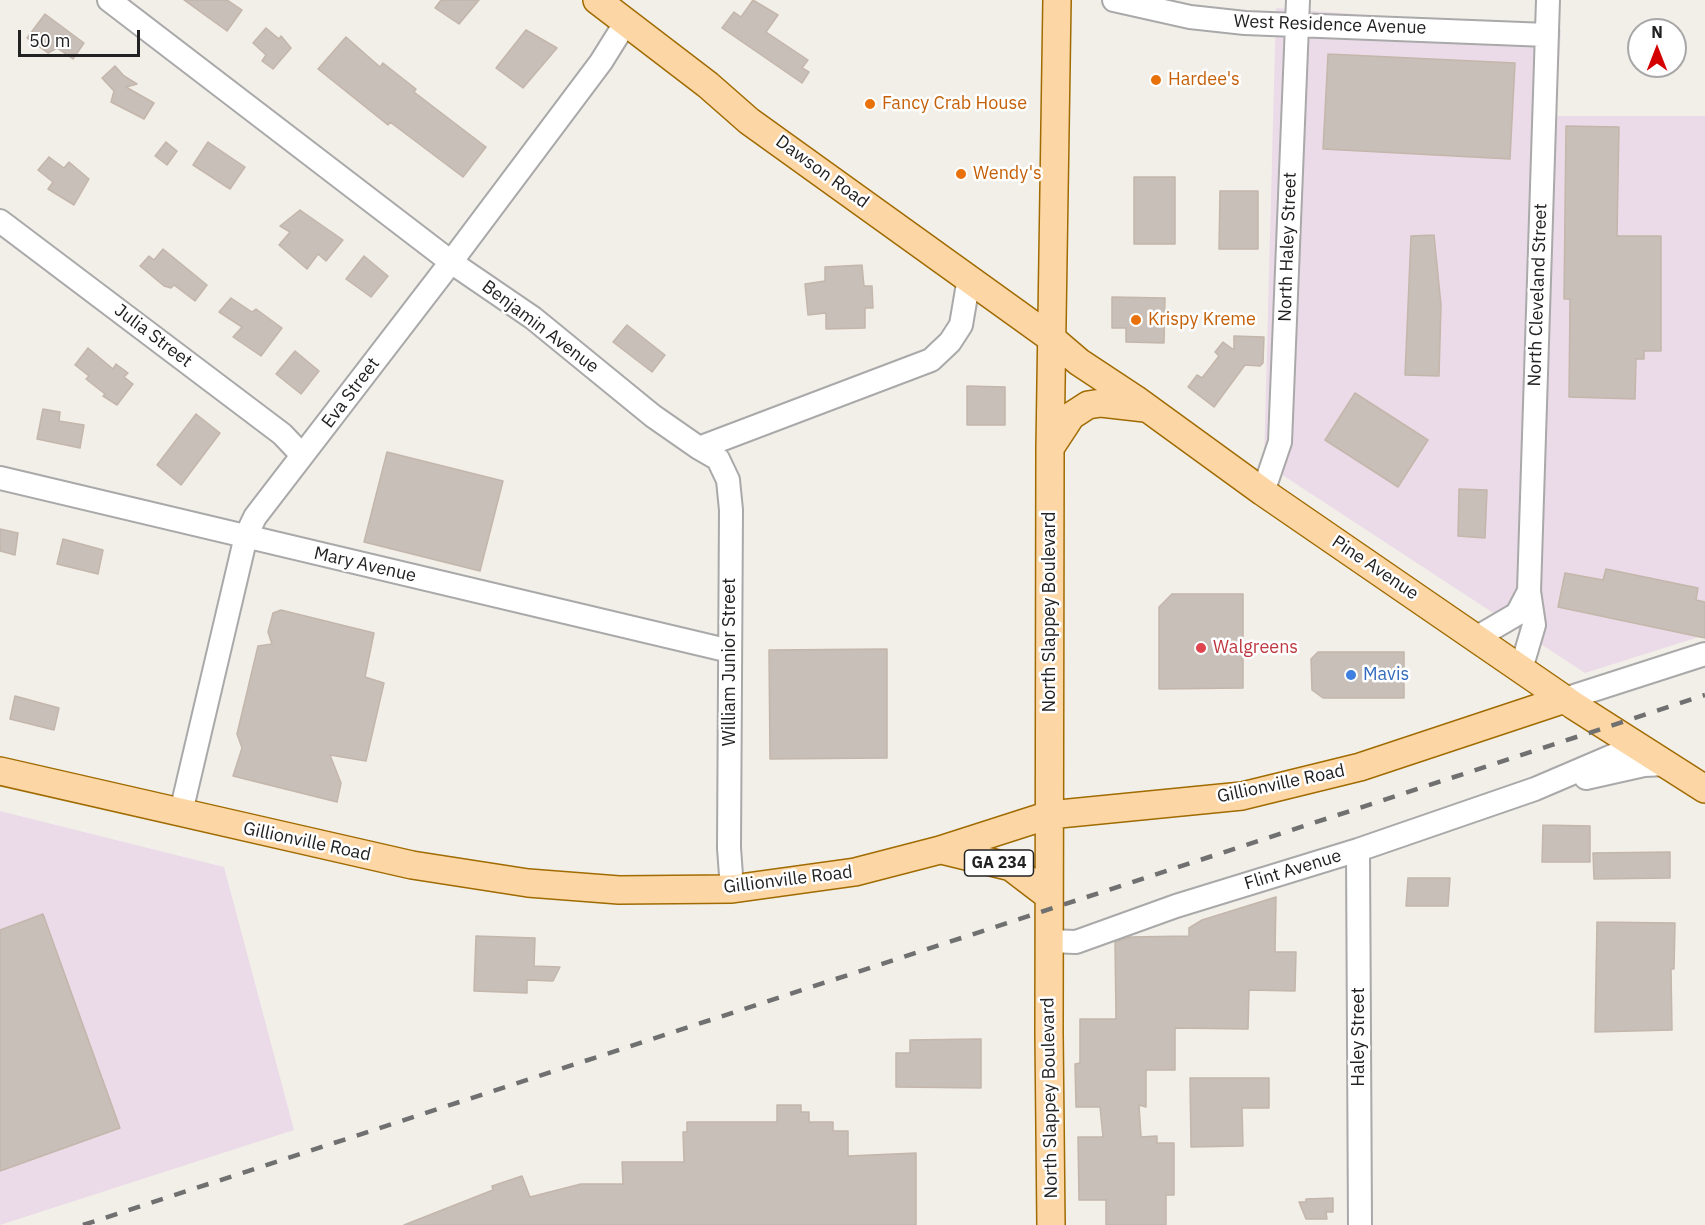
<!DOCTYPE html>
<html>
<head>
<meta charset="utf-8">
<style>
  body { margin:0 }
  #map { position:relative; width:1705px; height:1225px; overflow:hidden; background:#f2efe9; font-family:"IBM Plex Sans",sans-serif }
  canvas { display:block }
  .north { position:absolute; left:1627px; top:18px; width:60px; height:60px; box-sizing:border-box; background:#fff; border:2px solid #a7a7a7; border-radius:50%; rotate:0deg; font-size:16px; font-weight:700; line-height:24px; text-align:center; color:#222 }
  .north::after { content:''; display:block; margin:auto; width:21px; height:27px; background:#d40000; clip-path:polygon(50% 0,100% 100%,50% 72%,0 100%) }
  .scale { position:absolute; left:18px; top:30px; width:122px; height:27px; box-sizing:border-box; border:3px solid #222; border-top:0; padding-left:8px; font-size:18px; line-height:21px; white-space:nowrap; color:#222; -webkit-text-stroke:4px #fff; paint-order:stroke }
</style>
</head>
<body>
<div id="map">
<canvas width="1705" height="1225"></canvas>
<div class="north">N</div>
<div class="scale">50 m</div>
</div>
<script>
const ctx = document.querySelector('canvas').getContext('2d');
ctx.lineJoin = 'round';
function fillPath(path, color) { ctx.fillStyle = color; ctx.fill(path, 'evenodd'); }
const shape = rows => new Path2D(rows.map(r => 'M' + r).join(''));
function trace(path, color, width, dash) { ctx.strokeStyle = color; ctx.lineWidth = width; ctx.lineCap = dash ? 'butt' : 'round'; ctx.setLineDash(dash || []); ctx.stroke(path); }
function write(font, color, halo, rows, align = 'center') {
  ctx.font = font + ' "IBM Plex Sans",sans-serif'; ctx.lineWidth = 5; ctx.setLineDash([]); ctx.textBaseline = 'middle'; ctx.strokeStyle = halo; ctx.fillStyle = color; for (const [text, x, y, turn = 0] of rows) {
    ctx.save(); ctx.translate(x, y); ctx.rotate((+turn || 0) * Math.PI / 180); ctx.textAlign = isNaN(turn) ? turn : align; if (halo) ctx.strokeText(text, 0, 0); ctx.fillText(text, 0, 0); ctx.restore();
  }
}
fillPath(shape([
  [1276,8,1561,30,1556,116,1705,116,1705,635,1585,673,1264,463],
  [0,811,224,867,294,1130,0,1225]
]), '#ebdbe8');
const building = shape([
  [184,0,227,0,242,10,227,31,184,0],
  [441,0,479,0,459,24,435,8,441,0],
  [753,0,778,15,766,32,808,60,802,68,809,72,802,83,722,28,734,12,741,17,753,0],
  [45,14,84,43,73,59,57,48,48,53,27,38,45,14],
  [266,28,279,39,281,36,291,48,273,69,262,61,266,55,253,43,266,28],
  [526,30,557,48,523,88,496,68,526,30],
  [346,37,380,67,383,63,416,89,414,92,486,147,463,177,390,122,388,125,318,69,346,37],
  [1328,54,1515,63,1510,159,1323,149,1328,54],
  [115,66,124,76,137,84,126,87,154,103,144,119,111,102,114,91,102,78,115,66],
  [1566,126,1619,127,1617,236,1661,236,1661,351,1644,351,1644,359,1636,359,1635,399,1569,397,1570,299,1564,299,1566,126],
  [166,142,177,151,167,165,155,156,166,142],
  [208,142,245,167,230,189,193,165,208,142],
  [49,157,64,168,69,162,89,179,74,205,48,189,53,182,38,170,49,157],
  [1134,177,1175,177,1175,244,1134,244,1134,177],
  [1220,191,1258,191,1258,249,1219,249,1220,191],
  [300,210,343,240,326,261,318,254,307,269,279,245,290,232,280,226,300,210],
  [1434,235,1441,305,1439,376,1405,375,1411,236,1434,235],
  [163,249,207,285,195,301,174,285,171,288,164,286,140,266,149,256,154,260,163,249],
  [364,256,388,276,371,297,346,279,364,256],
  [862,265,864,286,872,286,873,308,865,308,865,328,826,329,826,313,808,315,805,284,825,281,825,267,862,265],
  [1112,297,1165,298,1164,343,1126,342,1126,328,1112,328,1112,297],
  [231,298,252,312,256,309,282,328,261,356,233,337,242,327,219,312,231,298],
  [627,325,665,355,652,372,613,342,627,325],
  [1234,336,1264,337,1263,363,1260,366,1245,365,1214,407,1188,387,1197,375,1202,378,1219,356,1215,352,1223,342,1234,350,1234,336],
  [88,348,113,369,116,364,128,373,124,377,133,384,117,405,103,396,105,394,86,379,89,376,75,365,88,348],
  [295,351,319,371,301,394,276,374,295,351],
  [967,386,1005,387,1005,425,967,425,967,386],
  [1355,393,1428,440,1398,487,1325,440,1355,393],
  [43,409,60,412,59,421,84,425,80,448,37,439,43,409],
  [196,414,220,433,181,485,157,465,196,414],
  [387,452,503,481,480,571,364,542,387,452],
  [1459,489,1487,490,1485,538,1458,536,1459,489],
  [0,529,18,533,15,555,0,551,0,529],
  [63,539,103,550,98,574,57,564,63,539],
  [1606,569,1698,588,1696,600,1705,602,1705,638,1558,607,1565,573,1603,580,1606,569],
  [1172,594,1243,594,1243,688,1159,689,1159,607,1172,594],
  [281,610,374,633,365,677,384,683,366,761,330,755,341,783,337,802,233,776,242,748,237,734,258,646,272,644,268,632,273,613,281,610],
  [887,649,887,758,770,759,769,650,887,649],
  [1318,652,1404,652,1404,698,1323,698,1312,690,1311,659,1318,652],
  [15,696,59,708,54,730,10,719,15,696],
  [1543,825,1590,826,1590,862,1542,862,1543,825],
  [1670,852,1670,878,1594,879,1593,853,1670,852],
  [1408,878,1450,878,1448,906,1406,906,1408,878],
  [1276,897,1275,952,1296,952,1295,991,1249,990,1248,1029,1175,1028,1175,1070,1146,1070,1146,1107,1139,1105,1141,1137,1157,1136,1157,1143,1174,1143,1174,1195,1166,1195,1166,1225,1106,1225,1106,1200,1079,1200,1078,1137,1103,1137,1100,1107,1076,1107,1075,1064,1080,1063,1080,1019,1116,1019,1115,942,1130,937,1189,936,1189,928,1202,920,1276,897],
  [43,914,120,1128,0,1171,0,930,43,914],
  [1597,922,1675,923,1674,969,1671,969,1672,1030,1595,1032,1597,922],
  [476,936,535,938,534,966,560,967,553,981,527,980,527,993,474,991,476,936],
  [981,1039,981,1088,896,1087,896,1053,910,1053,910,1040,981,1039],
  [1190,1078,1269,1078,1269,1108,1242,1108,1243,1146,1191,1147,1190,1078],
  [777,1105,801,1105,801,1112,809,1112,809,1122,833,1122,833,1131,848,1131,848,1156,916,1153,916,1225,404,1225,493,1190,492,1186,522,1176,530,1197,581,1184,623,1184,622,1162,684,1162,683,1132,687,1132,687,1122,777,1122,777,1105],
  [1333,1198,1333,1212,1326,1212,1327,1219,1306,1219,1299,1202,1306,1202,1306,1199,1333,1198]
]);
fillPath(building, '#c7bfb8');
trace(building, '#c4b6ab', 1.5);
const minor = shape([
  [109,0,451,262,533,318,653,416,699,448,931,360,950,342,961,325,969,278],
  [1114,0,1190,17,1245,23,1547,35],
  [0,221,282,434,302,455],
  [699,448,718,459,728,480,731,510,729,848,732,889],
  [0,478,730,651],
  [1263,492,1280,442,1298,0],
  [1476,638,1517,614,1529,591],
  [1521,669,1534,625,1529,591,1548,0],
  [1565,699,1705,654],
  [1586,778,1644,765,1668,764],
  [181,812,246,536,255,517,451,262,601,62,626,22],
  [1358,850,1360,1225],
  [1049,941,1076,942,1176,906,1358,850,1535,789,1638,745]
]);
const major = shape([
  [597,0,708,85,749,121,1051,338,1079,362,1135,399,1263,492,1573,705,1705,789],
  [1050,448,1071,416,1088,405,1101,403,1145,408],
  [0,771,412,865,528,883,619,890,732,889,855,872,940,850,1049,815,1242,796,1360,767,1565,699],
  [941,850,1011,867,1049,896],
  [1051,1225,1049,1033,1050,448,1057,0]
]);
trace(minor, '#a9a9a9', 26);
trace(major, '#a06b00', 30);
trace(minor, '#fff', 22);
trace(major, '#fcd6a4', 27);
trace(shape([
  [83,1225,1705,695]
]), '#707070', 4.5, [12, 12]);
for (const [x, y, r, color] of [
  [1156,80,6,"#e8710a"],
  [870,104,6,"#e8710a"],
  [961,174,6,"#e8710a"],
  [1136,320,6,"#e8710a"],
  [1201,648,6,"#e0444e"],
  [1351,675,6,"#3f7fe0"]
]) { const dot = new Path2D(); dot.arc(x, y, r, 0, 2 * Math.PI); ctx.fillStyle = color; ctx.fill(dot); trace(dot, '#fff', 2); }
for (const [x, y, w] of [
  [999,863,69]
]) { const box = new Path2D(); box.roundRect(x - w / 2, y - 13, w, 26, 4.5); ctx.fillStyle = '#fff'; ctx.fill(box); trace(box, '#222', 1.5); }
write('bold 16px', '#222', null, [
  ["GA 234",999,863]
]);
write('18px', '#222', '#fff', [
  ["West Residence Avenue",1330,25,2],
  ["Dawson Road",822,172,36],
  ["North Haley Street",1288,247,-88],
  ["North Cleveland Street",1538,295,-88],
  ["Benjamin Avenue",540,327,37],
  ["Julia Street",153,336,37],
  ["Eva Street",351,393,-53],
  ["Mary Avenue",365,565,13],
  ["Pine Avenue",1375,568,34],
  ["North Slappey Boulevard",1050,612,-90],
  ["William Junior Street",730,662,-90],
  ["Gillionville Road",1281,784,-12],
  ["Gillionville Road",307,842,12],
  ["Flint Avenue",1293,870,-17],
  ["Gillionville Road",788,880,-7],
  ["Haley Street",1359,1037,-90],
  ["North Slappey Boulevard",1050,1098,-91]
]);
write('18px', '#c56008', '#fff', [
  ["Hardee's",1168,80],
  ["Fancy Crab House",882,104],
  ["Wendy's",973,174],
  ["Krispy Kreme",1148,320]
], 'left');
write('18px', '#be3a42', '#fff', [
  ["Walgreens",1213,648]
], 'left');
write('18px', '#366cbe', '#fff', [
  ["Mavis",1363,675]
], 'left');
</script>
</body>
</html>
